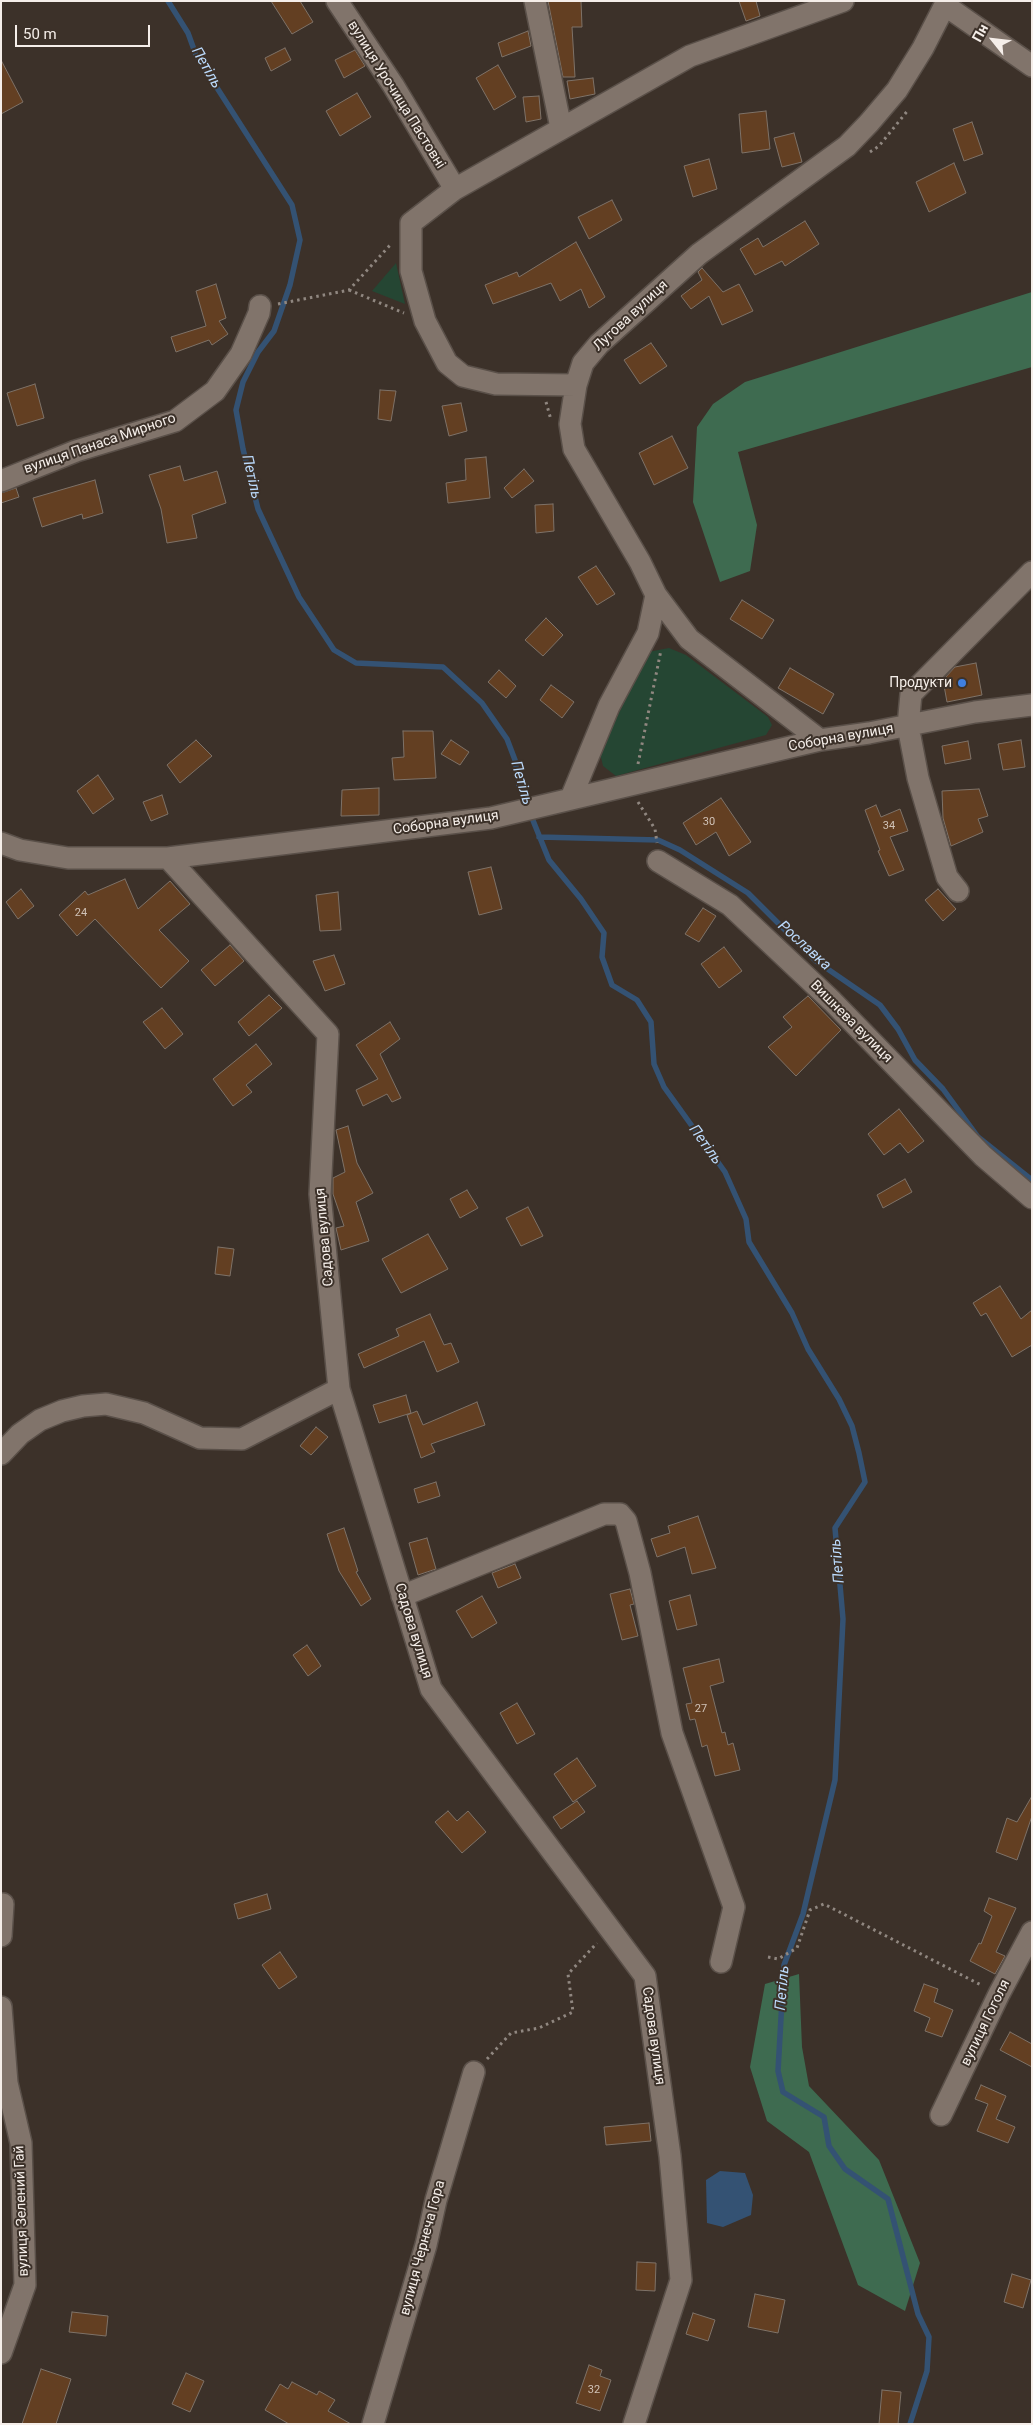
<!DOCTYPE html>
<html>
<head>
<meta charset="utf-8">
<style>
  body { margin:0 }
  #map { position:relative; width:1033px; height:2425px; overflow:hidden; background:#3c3129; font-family:Roboto,sans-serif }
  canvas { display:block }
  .frame { position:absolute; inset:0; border:2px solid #f5eee9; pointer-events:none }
  .north { position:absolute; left:968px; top:15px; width:50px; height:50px; -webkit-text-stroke:4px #3c3129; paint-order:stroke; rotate:299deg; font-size:14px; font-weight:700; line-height:20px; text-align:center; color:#f5eee9 }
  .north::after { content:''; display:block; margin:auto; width:18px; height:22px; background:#f5eee9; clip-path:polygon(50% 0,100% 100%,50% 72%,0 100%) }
  .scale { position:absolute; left:15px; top:25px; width:135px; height:22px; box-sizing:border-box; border:2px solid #f5eee9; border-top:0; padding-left:6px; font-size:15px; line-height:18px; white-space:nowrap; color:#f5eee9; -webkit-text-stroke:4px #3c3129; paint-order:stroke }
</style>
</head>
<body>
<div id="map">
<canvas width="1033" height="2425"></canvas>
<div class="frame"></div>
<div class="north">Пн</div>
<div class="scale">50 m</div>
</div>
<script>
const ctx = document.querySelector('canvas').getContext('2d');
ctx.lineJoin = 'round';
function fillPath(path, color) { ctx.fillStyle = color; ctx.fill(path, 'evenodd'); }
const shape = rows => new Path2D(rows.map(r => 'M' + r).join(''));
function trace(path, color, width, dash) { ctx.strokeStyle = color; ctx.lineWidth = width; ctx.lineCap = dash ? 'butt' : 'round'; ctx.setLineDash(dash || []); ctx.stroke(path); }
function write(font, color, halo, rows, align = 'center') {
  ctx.font = font + ' Roboto,sans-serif'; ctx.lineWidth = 4; ctx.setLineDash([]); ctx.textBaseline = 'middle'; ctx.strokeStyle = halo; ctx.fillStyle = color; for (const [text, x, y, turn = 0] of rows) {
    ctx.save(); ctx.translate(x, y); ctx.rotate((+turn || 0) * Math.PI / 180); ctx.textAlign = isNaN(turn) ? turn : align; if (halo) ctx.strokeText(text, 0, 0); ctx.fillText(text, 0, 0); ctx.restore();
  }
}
fillPath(shape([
  [396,263,405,304,372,291],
  [669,648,686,655,768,717,772,725,766,735,616,776,603,766,600,753,648,652]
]), '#254633');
fillPath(shape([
  [1032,292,1032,367,738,452,757,525,750,571,720,582,693,502,697,427,713,404,745,382],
  [799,1974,802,2047,809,2086,879,2160,920,2263,905,2311,858,2285,809,2152,767,2121,750,2067,765,1984]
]), '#3e6b50');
fillPath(shape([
  [720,2171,745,2173,753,2195,751,2215,723,2227,707,2223,706,2180]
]), '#345273');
trace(shape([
  [168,1,188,33,196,55,292,205,300,240,290,285,274,331,258,352,243,382,236,410,243,449,258,509,299,597,334,650,356,663,443,667,482,703,507,739,515,760,519,786,527,805],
  [530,813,549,860,581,899,604,933,602,957,612,985,637,1000,651,1022,654,1064,664,1087,725,1172,746,1219,749,1242,792,1313,808,1349,839,1399,852,1426,859,1453,865,1482,835,1528,843,1619,835,1780,803,1914,784,1965,778,2071,783,2092,824,2117,829,2146,845,2169,888,2199,918,2314,929,2337,927,2371,910,2424],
  [539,837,658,840,680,850,748,893,816,961,880,1005,898,1029,915,1060,943,1089,978,1137,1032,1180]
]), '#345273', 5.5);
const building = shape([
  [271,1,300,1,313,22,292,34,271,1],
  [548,1,581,1,582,27,572,27,575,77,563,77,548,1],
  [739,1,756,1,760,16,746,21,739,1],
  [528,31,531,46,502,57,498,43,528,31],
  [285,48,291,60,271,71,265,58,285,48],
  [355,50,365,66,344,78,335,60,355,50],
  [1,60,23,102,1,114,1,60],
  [498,65,516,97,494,110,476,78,498,65],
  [593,78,595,94,570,99,567,81,593,78],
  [357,93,371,117,340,136,326,111,357,93],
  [539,96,541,119,526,122,523,97,539,96],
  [766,111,770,149,742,153,739,114,766,111],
  [972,122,983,154,964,161,953,129,972,122],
  [794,133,802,162,782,167,774,138,794,133],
  [709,159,717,189,693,197,684,166,709,159],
  [954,163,966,193,929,212,916,182,954,163],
  [612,200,622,220,589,239,578,217,612,200],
  [805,221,819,244,785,266,782,261,755,275,740,249,758,238,763,247,805,221],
  [576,242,605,297,589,308,581,289,560,301,551,283,493,304,485,285,517,272,519,277,576,242],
  [702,268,723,292,739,284,753,311,722,325,709,296,691,309,681,296,702,280,698,272,702,268],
  [216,284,226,318,219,321,228,334,212,345,209,340,176,352,171,337,206,326,196,291,216,284],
  [651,343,667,366,640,384,624,360,651,343],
  [35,384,44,418,17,426,7,393,35,384],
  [380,390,396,391,391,421,378,419,380,390],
  [461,403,467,431,449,436,442,406,461,403],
  [672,436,688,468,654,485,639,453,672,436],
  [486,457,490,498,448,503,446,483,466,480,465,459,486,457],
  [180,466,184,481,217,471,226,503,192,515,197,538,167,543,161,509,149,475,180,466],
  [524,469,534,481,512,498,504,488,524,469],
  [95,480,103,513,83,519,82,514,42,527,33,498,95,480],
  [16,488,19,497,1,503,1,493,16,488],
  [553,504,554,531,536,533,535,505,553,504],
  [596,566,615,594,597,605,578,577,596,566],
  [742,600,774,620,762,639,730,619,742,600],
  [546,618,563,635,543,656,525,640,546,618],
  [976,663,982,695,947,702,943,680,955,667,976,663],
  [790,668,834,694,823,714,778,688,790,668],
  [499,670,516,686,506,698,488,682,499,670],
  [551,685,574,702,562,718,540,700,551,685],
  [403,731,433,731,436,778,394,780,392,758,404,757,403,731],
  [196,740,212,756,180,783,167,765,196,740],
  [451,740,469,752,460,765,441,754,451,740],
  [1021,740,1025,767,1003,770,998,744,1021,740],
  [968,741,971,759,945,764,942,746,968,741],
  [98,775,114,799,93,814,77,791,98,775],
  [379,788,379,815,341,816,342,790,379,788],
  [979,789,988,816,978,819,983,832,951,846,943,818,942,791,979,789],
  [162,795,168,814,151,821,143,802,162,795],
  [721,798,751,842,729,856,716,832,696,845,683,823,721,798],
  [876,805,881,817,900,809,908,831,890,837,904,870,889,876,878,851,880,850,865,810,876,805],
  [491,867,502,909,479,915,468,872,491,867],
  [125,879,138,909,170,881,190,904,159,930,189,961,161,988,95,919,77,936,59,915,85,891,88,895,125,879],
  [21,889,34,906,18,919,6,902,21,889],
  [938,889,956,909,943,921,925,900,938,889],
  [338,892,341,930,320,931,316,895,338,892],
  [703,908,716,916,699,942,685,934,703,908],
  [230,945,244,961,215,986,201,970,230,945],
  [724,947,742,971,719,988,701,964,724,947],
  [334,955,345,984,325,991,313,961,334,955],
  [269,995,282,1008,249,1036,238,1022,269,995],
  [808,996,841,1030,796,1076,768,1047,792,1027,783,1017,808,996],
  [162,1008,183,1034,165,1049,143,1022,162,1008],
  [390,1022,400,1039,380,1054,401,1098,392,1102,387,1094,363,1106,356,1090,378,1079,356,1045,390,1022],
  [256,1044,272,1064,246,1085,252,1092,233,1106,213,1079,256,1044],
  [899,1109,924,1141,908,1153,900,1143,884,1155,868,1134,899,1109],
  [348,1126,357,1163,373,1193,356,1202,369,1241,341,1250,336,1228,344,1226,333,1194,333,1178,345,1172,336,1130,348,1126],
  [905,1179,912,1192,883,1208,877,1195,905,1179],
  [467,1190,478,1208,460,1218,450,1199,467,1190],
  [528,1207,543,1236,521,1246,506,1218,528,1207],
  [428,1234,448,1269,401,1293,382,1259,428,1234],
  [218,1247,234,1249,230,1276,215,1274,218,1247],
  [1000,1286,1021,1319,1032,1310,1032,1345,1012,1357,986,1313,981,1316,973,1303,1000,1286],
  [430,1314,444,1345,451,1343,459,1362,437,1372,424,1341,364,1368,358,1354,399,1336,396,1329,430,1314],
  [406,1395,411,1413,379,1423,373,1405,406,1395],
  [477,1402,485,1425,431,1444,435,1452,421,1458,407,1415,417,1411,423,1425,477,1402],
  [316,1427,328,1437,311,1455,300,1446,316,1427],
  [436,1482,440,1496,418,1503,414,1489,436,1482],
  [698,1516,716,1568,692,1574,685,1547,657,1557,651,1539,670,1533,668,1526,698,1516],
  [344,1528,358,1571,356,1572,371,1599,361,1606,339,1571,327,1534,344,1528],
  [427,1538,436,1569,418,1575,409,1543,427,1538],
  [515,1564,521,1578,498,1588,492,1573,515,1564],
  [630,1589,634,1604,630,1605,638,1636,622,1640,610,1594,630,1589],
  [690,1595,697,1625,677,1630,669,1601,690,1595],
  [482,1596,497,1623,472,1638,456,1611,482,1596],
  [307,1645,321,1666,308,1676,293,1655,307,1645],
  [719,1659,724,1682,710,1686,722,1733,725,1732,728,1745,733,1743,740,1770,715,1776,707,1745,702,1747,695,1719,690,1720,686,1704,692,1703,683,1668,719,1659],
  [517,1703,535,1734,517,1744,500,1713,517,1703],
  [577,1758,596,1786,573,1802,554,1774,577,1758],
  [1032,1796,1032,1816,1017,1860,996,1852,1007,1818,1017,1822,1032,1796],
  [577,1801,585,1812,561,1829,553,1817,577,1801],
  [448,1811,457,1821,468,1811,486,1832,462,1853,435,1822,448,1811],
  [267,1894,271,1909,238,1919,234,1904,267,1894],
  [989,1898,1016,1908,996,1952,1005,1956,995,1974,970,1961,979,1943,981,1944,992,1916,984,1911,989,1898],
  [280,1952,297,1977,279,1989,262,1965,280,1952],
  [924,1984,938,1989,934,2002,953,2010,942,2037,925,2031,930,2018,914,2011,924,1984],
  [1010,2032,1032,2044,1032,2067,1000,2050,1010,2032],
  [981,2085,1006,2096,996,2119,1015,2127,1008,2143,977,2131,988,2104,975,2099,981,2085],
  [649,2123,651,2141,606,2145,604,2127,649,2123],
  [637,2262,656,2263,655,2291,636,2290,637,2262],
  [1012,2274,1031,2280,1023,2308,1004,2302,1012,2274],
  [755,2294,785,2300,778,2333,748,2327,755,2294],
  [72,2312,108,2316,106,2336,69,2332,72,2312],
  [693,2313,715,2320,708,2341,686,2334,693,2313],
  [589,2365,602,2370,600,2376,611,2380,600,2411,576,2403,589,2365],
  [41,2369,71,2379,56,2424,22,2424,41,2369],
  [186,2373,204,2381,190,2412,172,2404,186,2373],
  [292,2382,317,2395,319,2391,335,2400,328,2411,351,2424,289,2424,265,2410,280,2384,288,2389,292,2382],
  [882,2390,901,2392,898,2424,879,2424,882,2390]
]);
fillPath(building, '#633f22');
trace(building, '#7e7268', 1);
const minor = shape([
  [337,1,393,85,455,189],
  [535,1,561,128],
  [946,6,1032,66],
  [576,385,496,384,463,376,447,363,425,321,411,271,411,223,455,189,690,56,843,1],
  [1,481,76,451,175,421,215,391,241,354,259,313,260,306],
  [820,740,689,639,656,595,640,562,574,449,570,424,576,385,583,363,599,344,699,254,847,146,869,123,897,90,923,48,947,1],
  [571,798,609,706,648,633,656,595],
  [1,843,20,850,68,858,168,858,491,818,820,740,869,733,975,712,1032,705],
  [168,858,328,1034,320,1194,339,1389,431,1689,645,1976,670,2156,681,2280,634,2424],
  [658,861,730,905,832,1001,983,1156,1032,1198],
  [958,891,947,877,918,778,908,726,911,694,1032,572],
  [1,1454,20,1434,40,1420,62,1411,83,1406,106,1404,144,1413,200,1438,242,1439,339,1389],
  [402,1596,604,1514,620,1514,626,1521,640,1573,672,1733,734,1907,721,1962],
  [1,1936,3,1904],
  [1,2007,7,2083,21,2143,25,2285,1,2353],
  [941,2115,999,1994,1032,1932],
  [373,2424,426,2245,436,2200,474,2072]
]);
trace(minor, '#5a5049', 24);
trace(shape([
  [870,152,879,146,909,109],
  [349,290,404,313],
  [278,304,349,290,392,243],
  [546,402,551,420],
  [638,764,661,650],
  [638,802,655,829,657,843],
  [768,1957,778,1959,797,1948,810,1910,824,1904,983,1986],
  [487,2059,511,2033,539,2028,573,2012,568,1974,597,1943]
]), '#908780', 3, [2.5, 4]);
trace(minor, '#81746b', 21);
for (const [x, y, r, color] of [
  [962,683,5,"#3f7fe0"]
]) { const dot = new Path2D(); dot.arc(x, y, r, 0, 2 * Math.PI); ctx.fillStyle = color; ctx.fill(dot); trace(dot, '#3c3129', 2); }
write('11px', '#d0c2b7', null, [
  ["30",709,822],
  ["34",889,826],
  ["24",81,913],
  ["27",701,1709],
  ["32",594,2390]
]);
write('14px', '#f5eee9', '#3c3129', [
  ["вулиця Урочища Пастовні",396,95,58],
  ["Лугова вулиця",631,316,-43],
  ["вулиця Панаса Мирного",100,444,-19],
  ["Соборна вулиця",841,738,-10],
  ["Соборна вулиця",446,823,-8],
  ["Вишнева вулиця",851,1022,45],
  ["Садова вулиця",325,1237,-95],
  ["Садова вулиця",413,1631,73],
  ["вулиця Гоголя",986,2023,-64],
  ["Садова вулиця",653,2036,82],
  ["вулиця Зелений Гай",22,2211,-92],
  ["вулиця Чернеча Гора",423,2248,-75]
]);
write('14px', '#f5eee9', '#3c3129', [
  ["Продукти",952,683]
], 'right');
write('italic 15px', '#bcdbfd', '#3c3129', [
  ["Петіль",206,68,60],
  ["Петіль",251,477,77],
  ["Петіль",521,783,74],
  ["Рославка",804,946,42],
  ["Петіль",705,1145,54],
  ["Петіль",838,1561,-95],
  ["Петіль",783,1988,-85]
]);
</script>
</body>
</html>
